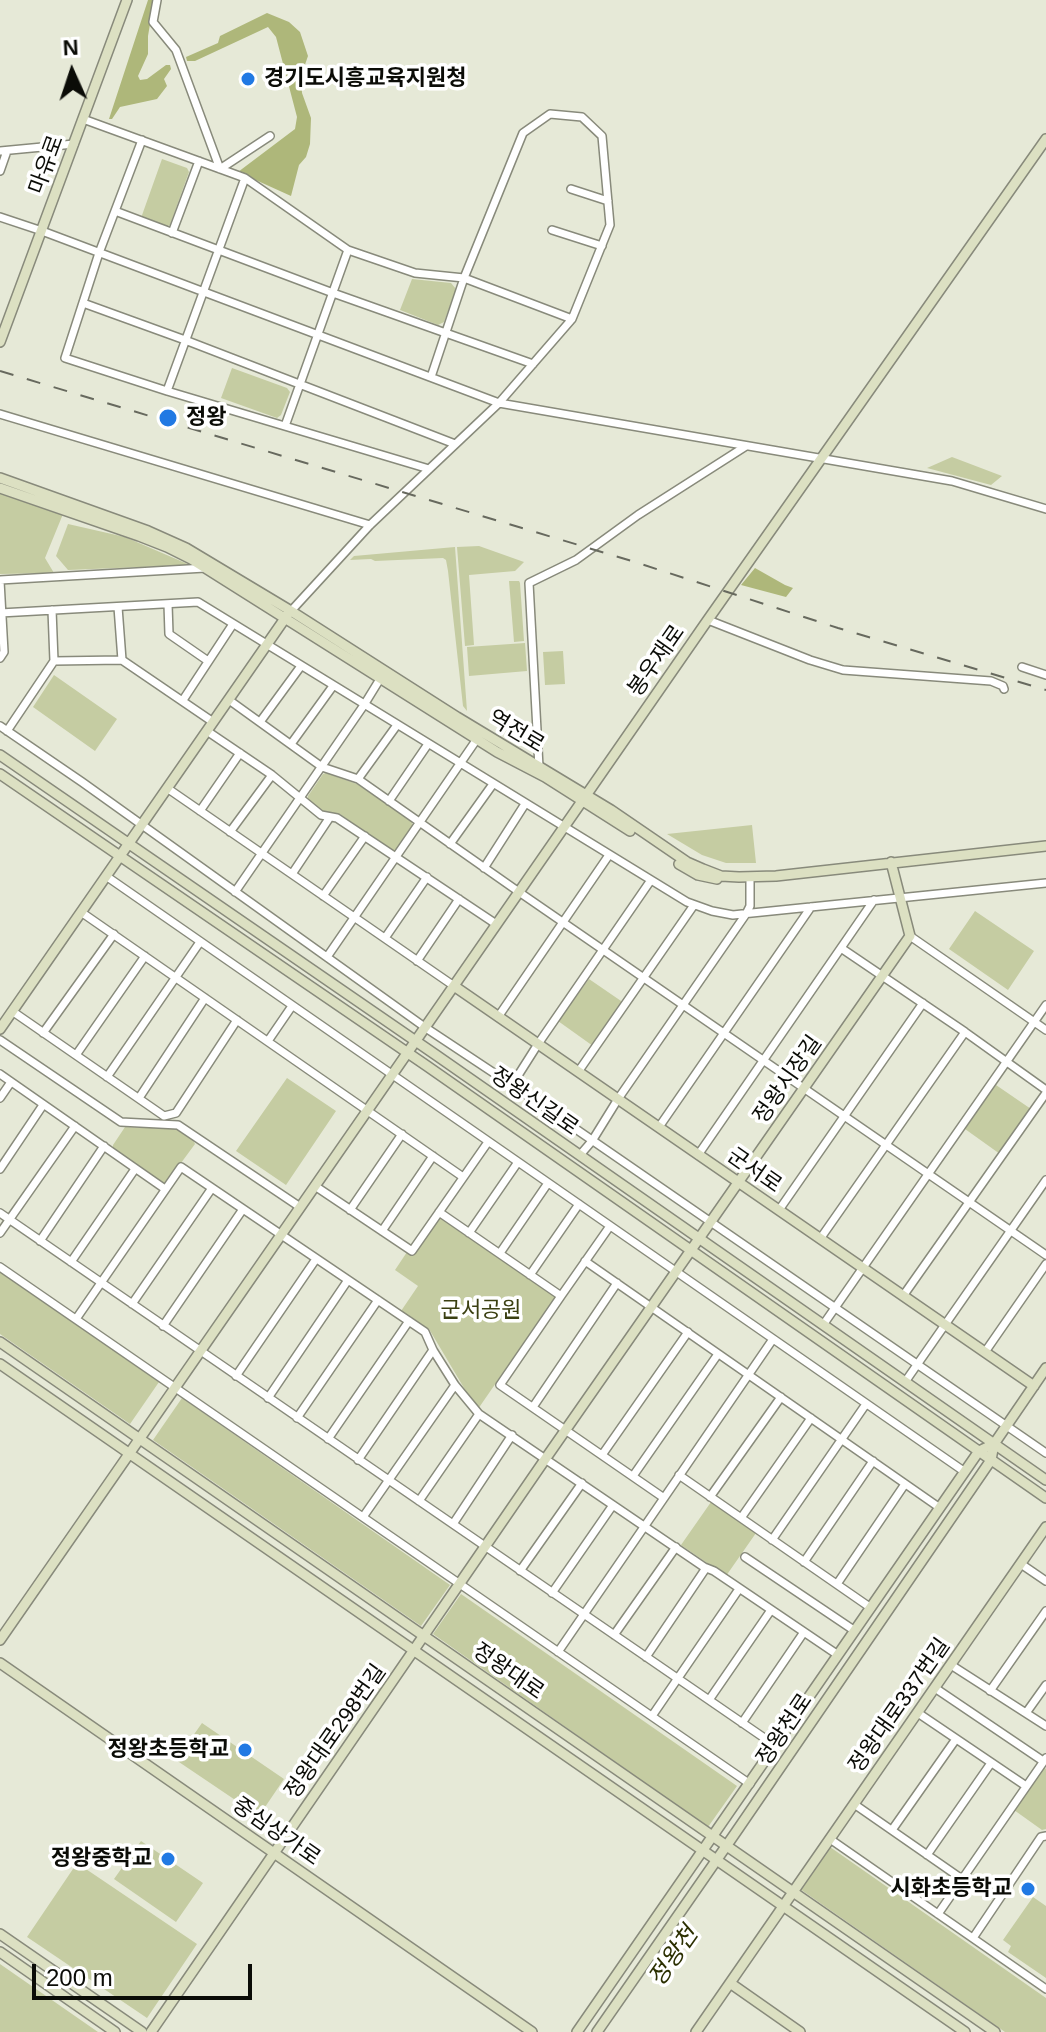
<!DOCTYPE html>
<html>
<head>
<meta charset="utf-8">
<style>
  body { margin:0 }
  #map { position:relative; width:1046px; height:2032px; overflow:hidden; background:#e6e9d7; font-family:Helvetica,sans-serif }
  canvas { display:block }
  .north { position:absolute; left:32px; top:32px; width:80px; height:80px; -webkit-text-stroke:6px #fff; paint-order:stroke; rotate:357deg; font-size:22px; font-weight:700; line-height:32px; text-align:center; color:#0b0c07 }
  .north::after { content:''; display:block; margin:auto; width:28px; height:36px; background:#0b0c07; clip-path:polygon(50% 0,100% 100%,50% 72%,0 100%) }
  .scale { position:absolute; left:32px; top:1964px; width:220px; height:36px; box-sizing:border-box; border:4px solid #0b0c07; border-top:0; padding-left:10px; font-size:24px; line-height:28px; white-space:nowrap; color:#0b0c07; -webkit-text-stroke:6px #fff; paint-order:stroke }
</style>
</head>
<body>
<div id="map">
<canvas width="1046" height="2032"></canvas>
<div class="north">N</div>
<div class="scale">200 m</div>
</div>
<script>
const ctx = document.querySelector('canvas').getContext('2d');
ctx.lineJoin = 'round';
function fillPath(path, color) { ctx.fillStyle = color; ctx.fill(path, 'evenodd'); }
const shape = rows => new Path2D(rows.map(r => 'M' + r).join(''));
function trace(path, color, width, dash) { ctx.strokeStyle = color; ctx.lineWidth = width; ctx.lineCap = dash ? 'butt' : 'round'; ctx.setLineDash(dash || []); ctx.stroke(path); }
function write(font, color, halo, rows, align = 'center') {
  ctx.font = font + ' Helvetica,"Noto Sans KR",sans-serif'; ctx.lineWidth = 7; ctx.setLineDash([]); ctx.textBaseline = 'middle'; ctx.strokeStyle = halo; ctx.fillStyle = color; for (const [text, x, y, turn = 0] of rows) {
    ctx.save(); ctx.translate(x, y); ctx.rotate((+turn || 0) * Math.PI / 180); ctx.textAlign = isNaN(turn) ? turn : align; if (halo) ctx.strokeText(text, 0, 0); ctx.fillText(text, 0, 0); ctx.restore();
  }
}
fillPath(shape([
  [162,159,187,168,189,172,170,225,165,227,141,218],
  [412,279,451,283,456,289,444,322,438,325,400,310],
  [232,368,287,388,290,392,281,415,277,418,221,398],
  [952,457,1002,476,991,485,927,468],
  [0,493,63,514,45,558,54,573,0,574],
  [68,524,125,537,190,565,68,570,56,556],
  [479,546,524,562,515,571,469,575,474,645,465,646,457,547],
  [455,547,467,711,463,706,448,571,446,560,443,558,375,561,371,559,350,560,354,556],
  [509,581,519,581,520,583,524,641,514,642],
  [525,643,527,671,469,676,467,647],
  [563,651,565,684,545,685,543,652],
  [54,675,117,719,95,751,33,707],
  [326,773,357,784,411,820,413,827,397,849,392,851,340,814,323,814,307,802,308,796,323,774],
  [752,825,756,863,726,863,702,855,667,834],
  [975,911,1034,951,1008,990,949,949],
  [589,979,624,1003,593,1046,558,1021],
  [287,1078,336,1111,286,1185,236,1151],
  [996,1085,1031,1109,1000,1154,965,1129],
  [125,1127,178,1129,193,1140,195,1144,167,1182,162,1183,113,1148,113,1145],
  [439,1217,556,1296,478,1409,470,1398,429,1329,401,1311,418,1286,395,1270,407,1252,413,1256],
  [0,1272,159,1382,130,1424,0,1334],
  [182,1398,450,1585,421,1626,153,1440],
  [711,1502,756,1533,726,1576,681,1545],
  [461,1594,737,1786,708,1827,433,1634],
  [202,1723,284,1779,259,1816,176,1760],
  [1044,1767,1046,1769,1046,1829,1042,1830,1014,1810],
  [141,1841,203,1883,176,1922,114,1879],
  [830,1847,1046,1998,1046,2032,1005,2032,800,1889],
  [77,1863,197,1944,147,2018,27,1937],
  [1033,1897,1046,1906,1046,1978,1008,1952,1011,1946,1003,1940],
  [0,1964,98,2032,0,2032]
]), '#c5cca2');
fillPath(shape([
  [148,0,154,0,148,36,148,54,138,76,140,80,147,79,166,65,170,65,171,69,164,79,167,86,157,99,120,107,112,119,109,119],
  [267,13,289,22,300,32,308,56,301,76,302,93,311,118,310,144,306,157,299,165,291,196,238,172,295,129,297,117,276,37,268,27,195,61,187,61,186,57,218,43,220,36],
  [755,568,785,585,793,588,786,597,741,585]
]), '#aeb77a');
const street = shape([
  [157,0,153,22,176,50,220,169,270,136],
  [83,119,245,178,348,250,415,273,464,278,572,319],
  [142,140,99,253,65,358,167,391,429,469],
  [0,151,74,144],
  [0,171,7,151],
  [571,189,608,201],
  [115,211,333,293,533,364],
  [0,217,42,231,499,403,952,481,1046,509],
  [552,230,602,246],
  [172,233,199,161],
  [83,303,185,340,455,444],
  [167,391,245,178],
  [0,414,370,525],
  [285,426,348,250],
  [0,580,205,568],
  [0,581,4,652,0,658],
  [168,604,169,634,208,661],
  [118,607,122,660],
  [52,610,54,661],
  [291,611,370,525,499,403,572,319,610,225,602,136,582,117,550,114,523,133,464,278,431,377],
  [0,613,198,602,687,902,712,911,733,915,742,914,1046,883],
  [708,620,810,660,843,670,991,681,1003,686,1004,689],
  [1022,667,1046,675],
  [183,700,233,624],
  [229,700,322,767,358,779,519,892,1046,1255],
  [260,722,301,666],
  [0,726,82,782,426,1028,512,1085,1046,1453],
  [7,731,54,661,122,660,213,722],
  [207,731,272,775,321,815,337,818,496,924],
  [291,744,333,686],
  [539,767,529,583,576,560,638,515,746,446],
  [358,779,397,725],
  [167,788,454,986],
  [389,801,428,744],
  [200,811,240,753],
  [230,832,272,775],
  [450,844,493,784],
  [484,868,525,804],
  [292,874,330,817],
  [106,876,965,1472],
  [235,892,364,705,380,679],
  [323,896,365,836],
  [81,912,463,1177],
  [910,936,1046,1030],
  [385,938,427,877],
  [841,948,965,1032,1046,1090],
  [327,957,477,739],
  [417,961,459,899],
  [12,1011,164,1116,176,1113,237,1020],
  [498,1017,609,855],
  [43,1033,114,934],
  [0,1040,121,1122,178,1125,300,1207],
  [268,1041,292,1006],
  [76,1055,145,956],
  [578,1072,694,905],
  [0,1074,165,1189],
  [107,1077,200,942],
  [512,1085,538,1044,651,880],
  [0,1098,11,1082],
  [139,1098,205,998],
  [659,1127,811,907],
  [580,1155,592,1141,618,1099,746,914,750,906,750,877],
  [698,1155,874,900],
  [0,1169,43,1105],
  [315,1186,412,1251,488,1142],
  [350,1210,402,1134],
  [779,1210,923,1003],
  [439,1212,561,1296,500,1385,664,1498,773,1339],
  [0,1213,776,1746],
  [382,1231,433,1156],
  [0,1233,75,1126],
  [469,1233,518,1162],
  [820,1239,965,1032],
  [40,1241,104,1146],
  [500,1253,548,1183],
  [585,1261,940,1508],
  [71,1262,135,1169],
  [0,1267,750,1784],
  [530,1275,579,1204],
  [561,1296,610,1226],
  [903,1296,1046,1093],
  [132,1304,212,1188],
  [76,1319,181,1167,425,1332,433,1350,455,1385,479,1414,704,1567,714,1571,838,1655],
  [823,1325,1046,1005],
  [163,1326,243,1209],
  [985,1352,1046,1264],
  [236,1376,316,1259],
  [905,1382,1046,1180],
  [268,1398,348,1280],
  [533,1407,617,1283],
  [297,1418,378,1300],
  [328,1439,409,1321],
  [602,1455,688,1332],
  [358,1460,433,1350],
  [679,1475,871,1608],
  [633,1476,718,1354],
  [710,1497,781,1397],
  [419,1501,479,1414],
  [363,1517,455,1385],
  [741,1518,811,1418],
  [453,1524,512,1435],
  [772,1540,866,1404],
  [745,1557,855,1631],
  [804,1562,873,1461],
  [1021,1564,1046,1581],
  [520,1571,582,1483],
  [837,1584,905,1484],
  [552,1593,613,1505],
  [614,1635,676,1547],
  [558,1652,664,1498],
  [646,1657,706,1568],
  [951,1665,1046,1726],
  [935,1688,1043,1761],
  [990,1691,1046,1611],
  [709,1700,771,1610],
  [918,1713,1026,1786],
  [1026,1713,1046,1685],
  [652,1716,739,1589],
  [742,1723,804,1632],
  [854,1804,962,1879],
  [892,1830,956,1739],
  [830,1839,1046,1989],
  [927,1855,991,1763],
  [938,1914,1046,1758],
  [973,1938,1041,1837,1046,1836]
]);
const secondary = shape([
  [0,342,127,0],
  [0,478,148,531,186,548,291,611,457,717,611,810,687,862,703,869,721,876,739,877,776,876,1046,846],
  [0,488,139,536,167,547,191,559,497,752,545,777,630,831],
  [0,755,436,1055,1046,1480],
  [0,774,427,1066,1046,1498],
  [679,864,698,875,717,879],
  [454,986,1034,1386],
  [0,1029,288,614],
  [0,1342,995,2032],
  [0,1364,965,2032],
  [0,1640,707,621,1046,139],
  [0,1663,532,2032],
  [0,1934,142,2032],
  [0,1952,115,2032],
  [730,1983,800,2032],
  [151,2032,546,1458,910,936,891,862],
  [577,2032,979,1451,994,1444],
  [597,2032,736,1832,991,1460,994,1444,1046,1368],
  [696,2032,1046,1527]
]);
trace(street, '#888a7b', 10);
trace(secondary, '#888a7b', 12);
trace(street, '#fff', 7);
trace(secondary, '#dce0c2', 9);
trace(shape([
  [0,371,635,562,838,628,1046,690]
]), '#67695e', 2, [14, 14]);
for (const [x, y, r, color] of [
  [248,79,8,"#2179e3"],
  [168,418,10,"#2179e3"],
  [245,1750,8,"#2179e3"],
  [168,1859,8,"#2179e3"],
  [1028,1889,8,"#2179e3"]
]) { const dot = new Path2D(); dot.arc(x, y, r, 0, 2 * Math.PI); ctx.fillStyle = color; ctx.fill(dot); trace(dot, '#fff', 3); }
write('bold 22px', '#0b0c07', '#fff', [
  ["경기도시흥교육지원청",264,79,"left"],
  ["정왕",186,418,"left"],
  ["정왕초등학교",229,1750],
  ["정왕중학교",152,1859],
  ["시화초등학교",1012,1889]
], 'right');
write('22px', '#0b0c07', '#fff', [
  ["마유로",47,165,-70],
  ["봉우재로",657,661,-55],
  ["역전로",516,732,31],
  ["정왕시장길",788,1080,-55],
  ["정왕신길로",534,1102,35],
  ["군서로",754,1171,35],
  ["정왕대로",508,1672,35],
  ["정왕대로337번길",900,1706,-55],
  ["정왕천로",785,1730,-56],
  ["정왕대로298번길",336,1732,-55],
  ["중심상가로",276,1832,35]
]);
write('22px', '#3b4012', '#fff', [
  ["군서공원",481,1311]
]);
write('italic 24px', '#2b2f00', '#fff', [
  ["정왕천",674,1957,-55]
]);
</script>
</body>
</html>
